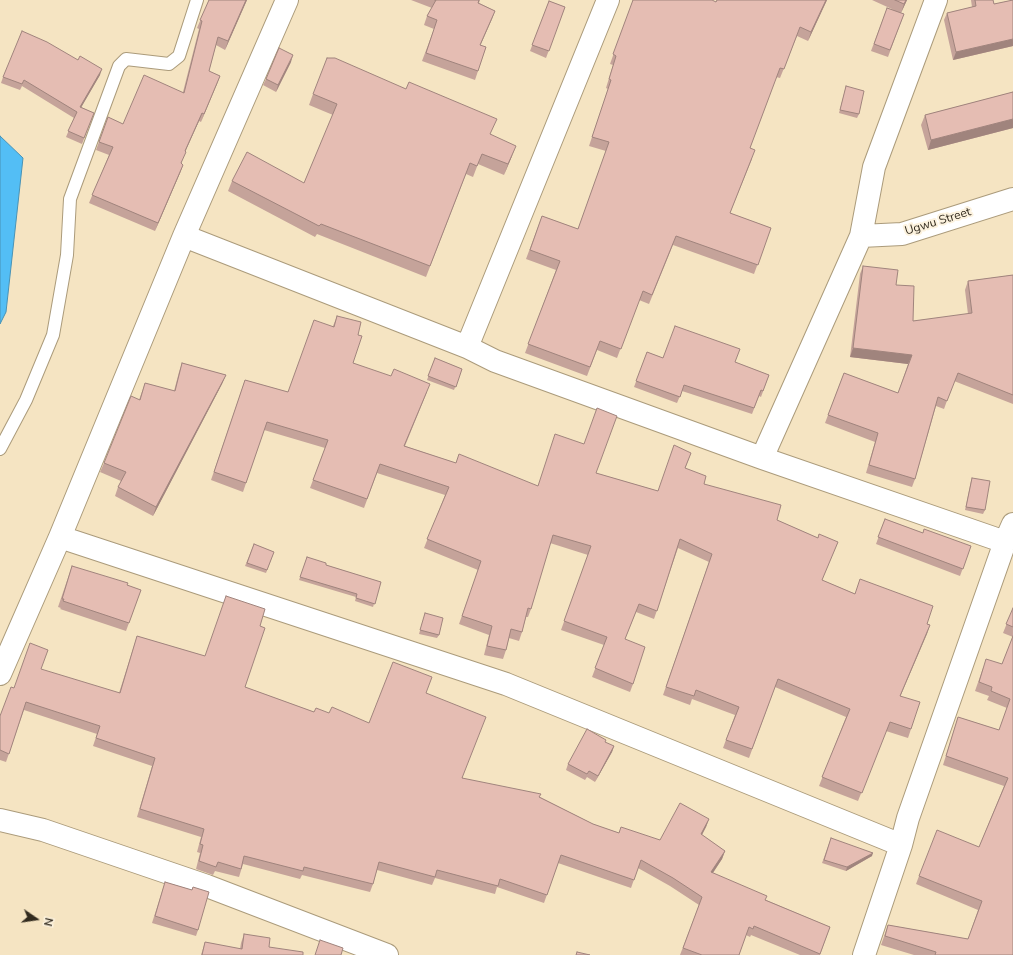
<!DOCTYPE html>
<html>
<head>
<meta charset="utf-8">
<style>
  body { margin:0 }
  #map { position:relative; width:1013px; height:955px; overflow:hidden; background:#f5e4c2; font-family:"Nunito Sans",sans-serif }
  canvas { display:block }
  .north { position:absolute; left:16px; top:899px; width:40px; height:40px; -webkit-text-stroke:3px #fcf2de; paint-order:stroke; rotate:103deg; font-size:11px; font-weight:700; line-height:16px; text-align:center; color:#322b1f }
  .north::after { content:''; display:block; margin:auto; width:14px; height:18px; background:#322b1f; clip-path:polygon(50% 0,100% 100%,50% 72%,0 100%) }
</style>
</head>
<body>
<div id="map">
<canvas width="1013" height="955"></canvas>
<div class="north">N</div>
</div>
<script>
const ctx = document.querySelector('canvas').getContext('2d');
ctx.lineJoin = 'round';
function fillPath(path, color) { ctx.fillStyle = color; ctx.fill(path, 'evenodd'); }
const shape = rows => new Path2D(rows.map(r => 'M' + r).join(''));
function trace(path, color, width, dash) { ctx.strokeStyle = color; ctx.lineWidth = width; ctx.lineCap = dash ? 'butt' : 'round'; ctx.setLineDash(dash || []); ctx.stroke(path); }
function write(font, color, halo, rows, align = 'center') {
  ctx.font = font + ' "Nunito Sans",sans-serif'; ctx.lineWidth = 4; ctx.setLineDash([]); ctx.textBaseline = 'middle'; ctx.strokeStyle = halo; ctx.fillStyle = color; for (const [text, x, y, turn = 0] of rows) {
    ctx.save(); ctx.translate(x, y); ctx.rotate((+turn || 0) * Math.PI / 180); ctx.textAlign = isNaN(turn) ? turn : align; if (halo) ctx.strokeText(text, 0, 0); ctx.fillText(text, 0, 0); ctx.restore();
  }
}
const water = shape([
  [0,136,23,158,6,312,0,324,0,136]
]);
fillPath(water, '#53bef5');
trace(water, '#4992b5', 1);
const service = shape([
  [0,449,26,400,53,335,67,255,70,199,119,66,126,59,169,64,179,56,197,0]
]);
const minor = shape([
  [184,236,467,347,495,361,762,458,1005,542],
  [861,236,902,234,1013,199],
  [467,347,608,0],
  [762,458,861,236,874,167,936,0],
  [60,537,506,684,901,845],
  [0,674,60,537,184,236,287,0],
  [0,820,43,830,207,886,387,955],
  [864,955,901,845,908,818,1005,542,1013,524]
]);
trace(service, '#ab9b7b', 14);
trace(minor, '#ab9b7b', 24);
trace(service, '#fff', 12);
trace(minor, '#fff', 22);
fillPath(shape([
  [209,0,247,0,225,50,216,45,209,71,220,76,201,122,199,121,185,151,181,164,183,165,180,173,155,231,89,203,109,155,96,150,108,117,123,124,183,92,199,29,197,28],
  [411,0,480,0,479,3,495,11,480,45,486,47,475,80,422,61,434,29,424,25,427,16,432,8],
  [633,0,716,2,717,0,827,0,808,41,797,36,780,78,776,77,750,148,752,159,730,213,771,228,754,274,673,245,649,304,639,300,617,358,597,350,587,376,525,353,556,270,526,259,542,216,578,229,606,151,589,146,608,89,606,88,613,65,610,64],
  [872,0,907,0,901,13,904,14,888,57,871,51,887,8,894,10],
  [971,0,993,0,994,4,1013,0,1013,46,953,60,944,20,947,13,972,7],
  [549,1,565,7,546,58,530,51],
  [291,62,276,92,263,85,266,79],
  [100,75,81,107,94,113,82,144,66,137,74,118,22,86,20,90,1,83,3,77],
  [846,86,859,114,857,118,839,113],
  [1013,92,1013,128,928,150,921,125,925,115],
  [313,94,491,134,512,156,504,175,478,164,473,177,466,174,426,277,317,234,315,237,228,191,232,181,304,183,333,115,309,105],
  [863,266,896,285,913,321,968,314,965,290,968,281,1013,275,1013,404,954,381,944,409,936,406,915,479,912,487,866,473,875,442,825,423,844,373,898,393,908,364,850,357,860,274],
  [337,316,358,335,353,363,427,392,405,446,456,463,537,486,596,473,658,491,691,453,685,469,704,484,777,520,818,538,838,542,822,580,930,625,900,696,911,729,908,738,886,731,858,801,819,786,846,717,775,687,749,758,723,748,735,715,692,699,690,705,663,695,709,562,678,548,654,619,636,612,625,639,633,684,630,692,592,677,604,645,561,630,588,555,550,543,531,609,528,617,526,617,522,632,519,641,509,638,506,650,503,659,484,655,489,635,459,624,478,570,424,548,445,495,377,473,364,508,310,488,325,448,264,430,243,492,211,480,245,380,288,392,333,326],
  [647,352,663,358,735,362,769,375,761,397,759,396,752,414,682,391,677,403,634,387],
  [435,358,462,369,454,390,427,380],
  [182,363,226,375,222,384,153,516,115,496,118,487,121,481,100,472,104,463,139,400,145,383,174,391,179,372],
  [972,478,985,510,983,514,965,510,971,481],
  [885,519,923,533,971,546,960,576,876,544],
  [254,544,274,552,266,573,245,566],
  [307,557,326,565,381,582,373,607,355,601,356,597,299,580],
  [72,566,141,590,126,631,60,609,61,608,58,607],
  [1013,608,1013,955,914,955,881,945,888,925,968,939,978,910,916,884,919,876,979,847,1004,786,943,765,958,717,999,730,1007,708,987,700,989,696,975,691,983,668,1002,664,1013,637,1003,633],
  [425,613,439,635,437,638,419,634],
  [260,626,245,687,314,712,329,713,369,723,426,693,463,778,540,797,593,824,619,833,660,840,709,819,706,827,702,835,725,851,722,859,713,873,766,900,830,927,820,955,800,955,751,935,750,937,746,935,739,955,680,955,699,905,670,886,638,868,631,888,558,863,544,903,497,887,495,894,435,878,432,885,377,870,373,884,370,892,302,875,300,879,243,864,239,877,215,871,213,875,196,869,200,853,197,852,201,837,137,817,152,766,93,746,97,734,24,710,6,762,0,760,0,716,14,688,119,693,137,636,205,656],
  [614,746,612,752,595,782,587,777,585,780,566,770,568,764],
  [831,838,872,856,846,871,822,863],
  [165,882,192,890,193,887,198,930,196,936,152,923],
  [244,934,269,947,303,955,201,955,205,942,240,949,241,943]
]), '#c5a39a');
fillPath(shape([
  [246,0,247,0,225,50,228,41],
  [826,0,827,0,808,41,811,32],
  [906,0,907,0,901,13,904,4],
  [495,11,492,19,477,53,480,45],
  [1013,39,1013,46,953,60,956,52],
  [293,55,291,62,276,92,278,85],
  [102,69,100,75,78,113,80,107],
  [220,76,217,84,201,122,204,114],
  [202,113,199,121,182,159,185,151],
  [1013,119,1013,128,928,150,931,140],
  [516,146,512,156,504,175,508,164],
  [183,165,180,173,155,231,158,223],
  [853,348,912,355,908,364,850,357],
  [226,375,222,384,153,516,156,507],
  [930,625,927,634,897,704,900,696],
  [614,746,612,752,595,782,598,776],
  [709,819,706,827,698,842,701,834],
  [725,851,722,859,708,880,711,872],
  [873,853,872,856,846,871,847,867]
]), '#a0847d');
const building = shape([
  [209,0,246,0,228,41,218,37,209,71,220,76,204,114,202,113,185,151,186,152,181,163,183,165,158,223,92,195,113,147,99,142,108,117,123,124,144,75,184,93,202,21,200,20,209,0],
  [435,0,479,0,478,3,495,11,480,45,486,47,478,71,426,53,437,20,427,16,436,0,435,0],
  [633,0,712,0,716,2,717,0,826,0,811,32,800,27,784,69,780,68,750,148,755,150,730,213,771,228,758,265,676,236,652,295,643,291,621,349,600,341,590,367,528,344,560,261,530,250,542,216,578,229,609,142,592,137,611,80,609,79,616,56,613,54,633,0],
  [895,0,906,0,904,4,895,0],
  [975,0,993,0,994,4,1013,0,1013,39,956,52,947,13,976,6,975,0],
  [549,1,565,7,549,51,532,45,549,1],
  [887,8,904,14,890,50,874,44,887,8],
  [22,31,47,42,78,60,80,56,102,69,80,107,94,113,84,138,68,131,77,112,24,80,22,84,3,77,22,31],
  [279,48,293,55,278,85,266,79,279,48],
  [327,58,335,58,406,89,409,82,497,119,490,134,516,146,508,164,482,154,477,166,470,163,430,266,321,224,319,226,232,181,247,152,304,183,337,104,313,94,327,58],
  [846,86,864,91,859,114,840,110,846,86],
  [1013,92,1013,119,931,140,925,115,1013,92],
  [863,266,898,270,896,285,914,286,913,321,972,313,968,281,1013,275,1013,395,958,373,947,401,938,397,915,479,869,465,878,433,828,415,844,373,898,393,912,355,853,348,863,266],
  [337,316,361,322,358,335,362,336,353,363,391,376,394,369,430,384,404,446,456,463,459,454,538,486,555,434,584,444,597,408,617,416,596,473,658,491,674,445,691,453,685,468,706,476,704,484,781,505,777,520,818,538,819,534,838,542,822,580,855,594,860,579,933,606,927,624,930,625,900,696,920,702,911,729,890,722,862,793,822,777,850,709,778,679,752,749,726,740,739,707,696,690,694,696,666,687,712,554,680,539,657,611,639,604,625,639,645,647,633,684,595,668,607,637,564,621,591,546,553,535,531,609,528,608,522,632,511,629,506,650,487,646,492,626,462,616,481,561,427,539,449,487,380,464,367,499,313,480,328,440,267,422,246,483,214,472,245,380,288,392,314,320,334,327,337,316],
  [675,326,740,349,735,362,769,375,763,391,761,390,754,408,684,385,680,397,636,381,647,352,663,358,675,326],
  [435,358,462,369,456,387,428,376,435,358],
  [182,363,226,375,156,507,118,487,126,472,104,463,131,396,140,400,145,383,175,391,182,363],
  [972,478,990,481,985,510,966,507,972,478],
  [885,519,923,533,924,529,971,546,963,569,878,537,885,519],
  [254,544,274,552,267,570,247,563,254,544],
  [307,557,326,563,326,565,381,582,375,604,356,598,357,594,300,577,307,557],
  [72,566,128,583,127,585,141,590,129,623,63,601,64,599,62,599,72,566],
  [226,596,265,609,260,626,265,628,245,687,314,712,316,708,329,713,332,707,369,723,393,662,432,677,426,693,486,717,462,778,541,794,539,797,593,824,619,833,621,827,660,840,680,803,709,819,701,834,725,851,711,872,767,896,765,900,830,927,820,954,754,926,753,929,749,927,739,955,702,955,683,948,702,897,673,878,641,860,634,880,561,855,547,895,500,879,498,886,437,870,435,877,379,862,373,884,304,867,303,871,244,856,241,869,218,862,216,867,199,861,203,845,200,844,204,829,140,809,155,758,96,738,100,726,26,702,9,754,0,750,0,716,11,687,14,688,30,643,48,650,41,669,120,693,137,636,205,656,226,596],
  [1013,608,1013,627,1006,624,1013,608],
  [425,613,443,618,439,635,420,630,425,613],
  [1013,636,1013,955,935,955,936,952,885,936,888,925,968,939,982,901,919,876,937,830,979,847,1008,778,946,756,958,717,999,730,1010,699,991,691,992,687,979,682,986,659,1002,664,1013,636],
  [587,729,606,740,605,742,614,746,598,776,589,771,587,774,568,764,587,729],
  [831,838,873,853,847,867,824,860,831,838],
  [165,882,192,890,193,887,209,892,198,930,155,916,165,882],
  [244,934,270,938,269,947,303,952,303,955,202,955,205,942,242,949,244,934],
  [320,940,343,948,341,955,315,955,320,940],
  [577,952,590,955,576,955,577,952]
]);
fillPath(building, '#e5bdb3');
trace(building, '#a0847d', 1);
write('12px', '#322b1f', '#fcf2de', [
  ["Ugwu Street",938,222,-17]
]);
</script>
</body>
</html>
